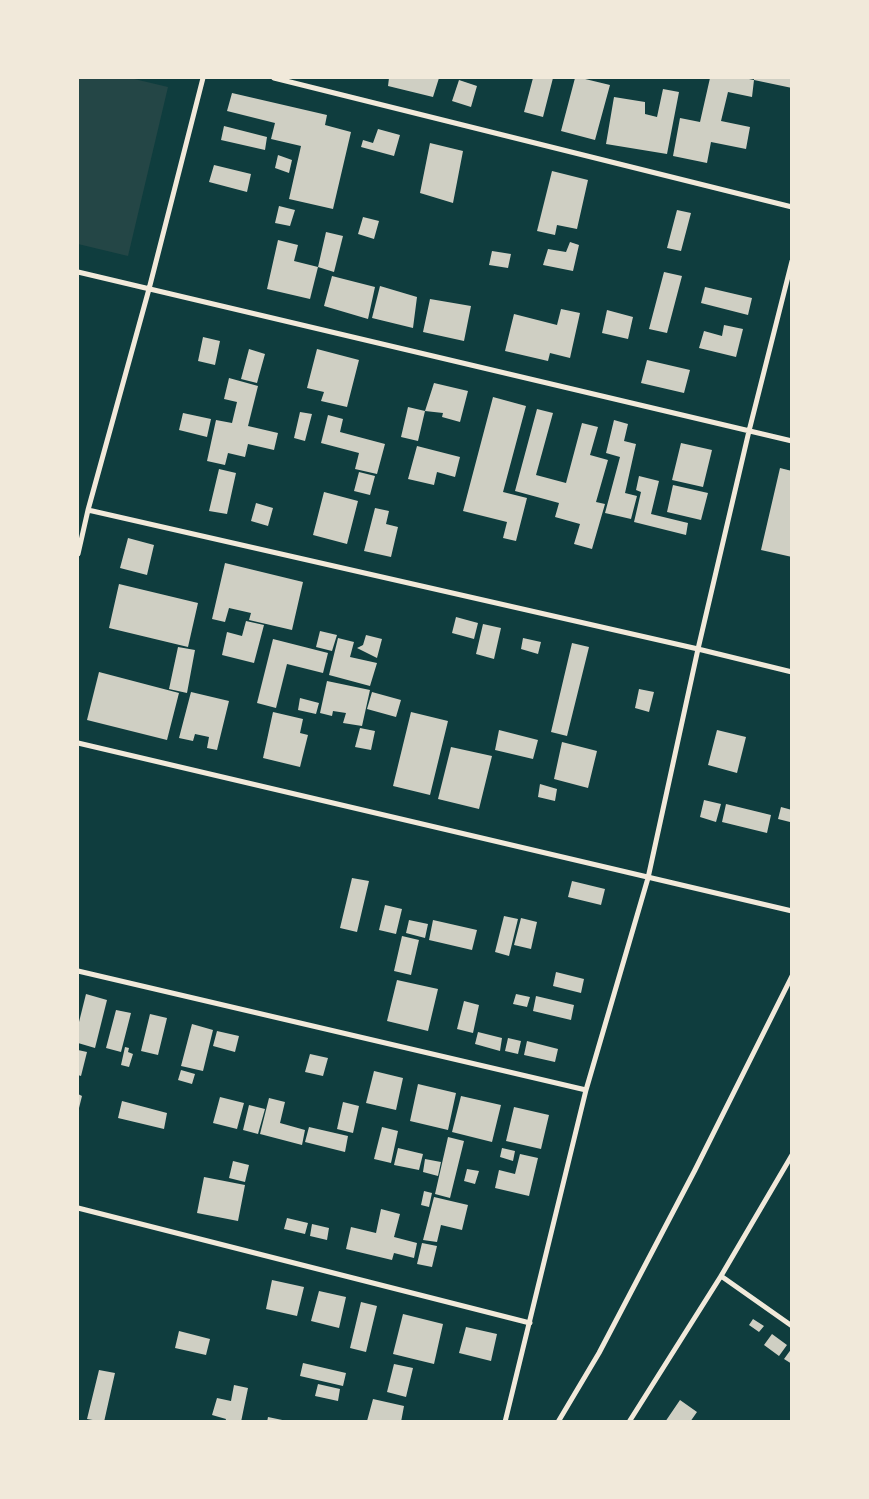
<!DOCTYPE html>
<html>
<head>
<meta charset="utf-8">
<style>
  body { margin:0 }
  #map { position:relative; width:869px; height:1499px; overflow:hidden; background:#0f3d3e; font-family:"PT Sans",sans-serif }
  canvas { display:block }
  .frame { position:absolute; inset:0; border:79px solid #f1e9da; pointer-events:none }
</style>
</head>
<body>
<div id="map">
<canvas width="869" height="1499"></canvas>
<div class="frame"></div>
</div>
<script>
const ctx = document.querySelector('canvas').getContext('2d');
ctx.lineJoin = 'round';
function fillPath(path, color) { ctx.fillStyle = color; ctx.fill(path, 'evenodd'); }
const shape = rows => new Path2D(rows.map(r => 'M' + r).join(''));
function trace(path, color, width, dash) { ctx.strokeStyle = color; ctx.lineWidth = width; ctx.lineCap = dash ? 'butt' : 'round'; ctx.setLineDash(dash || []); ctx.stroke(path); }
fillPath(shape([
  [78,78,130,78,168,87,128,256,78,244]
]), '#244646');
fillPath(shape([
  [389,78,439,78,433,97,388,86],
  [533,78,553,78,543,117,524,112],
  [575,78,581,78,610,85,595,140,561,131],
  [710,78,744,78,754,80,752,97,728,92,721,121,750,127,746,149,711,142,707,163,673,156,680,118,700,122],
  [754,78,792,78,792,88,754,80],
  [459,80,477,86,471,107,452,101],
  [663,89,679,92,667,154,606,144,614,97,645,102,645,114,657,117],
  [232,93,327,115,325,125,351,132,333,209,289,199,301,146,271,139,275,123,227,111],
  [224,126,267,137,265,150,221,140],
  [378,129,400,135,394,156,361,147,363,140,373,143],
  [430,143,463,151,453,203,420,193],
  [278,155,292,160,289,173,275,168],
  [214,165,251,174,247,192,209,182],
  [552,171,588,180,577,229,557,225,555,235,537,231],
  [279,206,295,210,290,226,275,223],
  [677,210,691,213,681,251,667,248],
  [363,217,379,221,374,239,358,234],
  [326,232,343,236,334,272,318,267,310,299,267,289,278,240,298,245,294,261,318,267],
  [570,242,579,245,573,271,543,265,548,249,566,252],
  [492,251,511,254,508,268,489,265],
  [664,272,682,276,667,333,649,329],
  [332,276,375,287,368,319,324,306],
  [380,286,417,297,413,328,372,318],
  [705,287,752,298,748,315,701,303],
  [430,299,471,306,464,341,423,332],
  [561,309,580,313,570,358,550,353,548,361,505,351,514,314,557,325],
  [607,310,633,317,628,339,602,333],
  [724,325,743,329,736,357,699,348,704,331,722,336],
  [203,337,220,341,215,365,198,361],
  [249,349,265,354,257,383,241,379],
  [317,349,359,360,347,407,321,401,324,392,307,388],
  [647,360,690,370,684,393,641,383],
  [229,378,258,386,248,426,278,433,274,450,248,444,245,457,228,453,225,465,207,461,216,420,232,423,237,402,224,399],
  [434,383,468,391,460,422,442,417,443,413,425,411],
  [493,397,526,406,503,492,527,498,516,541,503,538,507,522,463,511],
  [408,407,425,411,418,441,401,437],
  [537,409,553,413,536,475,566,483,582,423,598,427,590,455,608,460,596,502,605,504,592,549,574,544,580,524,555,517,559,503,515,491],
  [300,412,312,414,305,441,294,438],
  [183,413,211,419,207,437,179,430],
  [328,415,343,419,340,432,385,444,377,474,355,469,359,453,321,443],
  [614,420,628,424,624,441,636,444,625,493,637,496,631,519,605,513,620,457,606,453],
  [681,443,712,450,703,487,672,480],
  [417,446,460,457,455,477,437,472,434,485,408,479],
  [780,468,792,471,792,557,761,550],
  [219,469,236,473,227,514,209,511],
  [359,472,375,476,370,495,354,491],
  [639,476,659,481,651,514,688,523,686,535,634,522,641,492,636,490],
  [673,485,708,493,701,520,667,512],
  [324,492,358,501,347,544,313,535],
  [256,503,273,508,268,526,251,521],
  [375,508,389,511,386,524,398,527,391,557,364,551],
  [128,538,154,545,147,575,120,568],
  [225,563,303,582,292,630,249,620,251,613,229,608,225,622,212,619],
  [119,584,198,603,188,647,109,628],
  [456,617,478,623,474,639,452,633],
  [246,621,264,625,254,663,222,655,227,632,242,636],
  [483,624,501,628,494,659,476,654],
  [320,631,337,635,332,651,316,647],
  [366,635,382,639,377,658,357,648,363,645],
  [338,638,354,642,350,657,377,663,370,686,329,675],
  [523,638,541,642,538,654,521,649],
  [273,639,328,653,323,673,287,664,276,708,257,703],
  [572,643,589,647,567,736,551,732],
  [178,647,195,650,187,693,169,689],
  [99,672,179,693,167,740,87,720],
  [327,681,370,690,362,726,343,723,346,713,333,711,332,716,320,713],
  [639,689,654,692,649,712,635,708],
  [191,692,229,701,217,750,207,748,209,737,195,734,193,741,179,738],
  [372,692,401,700,396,717,367,709],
  [300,698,319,703,316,714,298,710],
  [273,712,303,719,300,733,308,735,300,767,263,758],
  [411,712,448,721,430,795,393,786],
  [360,728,375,731,371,750,355,747],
  [499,730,538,740,533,759,495,750],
  [717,730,746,737,737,773,708,765],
  [562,742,597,751,588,788,554,779],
  [451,747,492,756,479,809,438,799],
  [540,784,557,789,555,801,538,797],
  [704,800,721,804,716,822,700,817],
  [726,804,771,815,767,833,722,822],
  [781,807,792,810,790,822,778,819],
  [352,878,369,881,357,932,340,928],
  [572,881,605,889,601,905,568,897],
  [385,905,402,909,396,934,379,930],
  [504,916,518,919,509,956,495,952],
  [521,918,537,922,531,949,514,945],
  [409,920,428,924,425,938,406,933],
  [433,920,477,930,472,950,429,940],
  [402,936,419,940,411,975,394,971],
  [556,972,584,979,581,993,553,986],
  [397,980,438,989,428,1031,387,1021],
  [86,994,107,1000,95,1048,78,1043,78,1026],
  [516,994,530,997,527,1007,513,1004],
  [536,996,574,1005,571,1020,533,1011],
  [464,1001,479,1005,473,1033,457,1029],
  [116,1010,131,1013,121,1052,106,1048],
  [150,1014,167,1018,158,1055,141,1051],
  [192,1024,213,1030,203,1071,181,1066],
  [217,1031,239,1036,235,1052,213,1046],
  [478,1032,502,1038,500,1051,475,1044],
  [508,1038,521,1041,518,1054,505,1051],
  [527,1041,558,1049,555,1062,524,1055],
  [125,1047,129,1048,128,1052,133,1054,129,1067,121,1065],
  [78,1050,87,1052,81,1076,78,1075],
  [310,1054,328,1058,323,1076,305,1072],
  [181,1070,195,1074,192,1084,178,1080],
  [374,1071,403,1078,396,1110,366,1103],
  [418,1084,456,1093,448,1130,410,1121],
  [78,1094,82,1096,78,1112],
  [461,1096,501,1105,492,1142,452,1132],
  [220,1097,244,1103,237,1129,213,1123],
  [269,1098,285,1102,280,1123,305,1130,302,1145,260,1134],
  [122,1101,167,1113,164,1129,118,1118],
  [343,1102,359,1106,353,1133,337,1129],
  [249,1105,265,1109,258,1134,243,1130],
  [514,1107,549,1115,541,1149,506,1141],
  [309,1127,348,1136,345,1152,305,1142],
  [382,1127,398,1131,391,1163,374,1159],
  [448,1137,464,1141,450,1198,435,1194],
  [398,1148,423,1154,419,1170,394,1165],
  [502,1148,515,1151,513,1161,500,1157],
  [520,1154,538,1158,529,1196,495,1188,499,1170,515,1174],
  [425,1159,441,1162,438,1176,423,1172],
  [233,1161,249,1165,245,1182,229,1178],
  [467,1169,479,1171,475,1184,464,1181],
  [204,1177,245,1185,238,1221,197,1213],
  [424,1191,432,1193,429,1207,421,1205],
  [434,1197,468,1205,462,1230,441,1225,437,1242,423,1240],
  [381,1209,400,1214,394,1237,417,1243,414,1258,394,1253,392,1260,346,1249,351,1227,376,1233],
  [287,1218,308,1223,305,1234,284,1229],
  [312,1224,329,1228,327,1240,310,1236],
  [422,1243,437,1246,432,1267,417,1264],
  [272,1280,304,1287,297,1316,266,1309],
  [319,1291,346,1297,339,1328,311,1321],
  [361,1302,377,1306,366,1352,350,1348],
  [403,1314,443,1324,434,1364,393,1354],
  [753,1319,764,1326,759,1332,749,1325],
  [466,1327,497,1334,491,1361,459,1353],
  [179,1331,210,1339,206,1355,175,1348],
  [772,1334,787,1345,779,1356,764,1345],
  [792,1348,792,1364,784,1359],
  [303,1363,346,1373,343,1386,300,1376],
  [394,1364,413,1368,406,1397,387,1392],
  [99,1370,115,1373,104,1422,87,1419],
  [318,1384,340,1389,338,1401,315,1396],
  [234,1385,248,1388,241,1422,225,1422,226,1419,212,1415,217,1398,231,1401],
  [373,1399,404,1406,401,1422,367,1421],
  [680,1400,697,1412,690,1422,665,1422],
  [268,1417,287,1421,287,1422,267,1422]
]), '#cfcfc3');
trace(shape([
  [274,78,792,207],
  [78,272,792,441],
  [88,510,698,649,792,672],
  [78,554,88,510,149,289,203,78],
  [78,743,792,911],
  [78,971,586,1090],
  [78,1208,530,1323],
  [721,1276,792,1326],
  [505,1422,586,1090,648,878,698,649,749,431,792,261],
  [558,1422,599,1353,695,1170,792,976],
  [629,1422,721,1276,792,1155]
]), '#f1e9da', 5);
</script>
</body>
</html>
